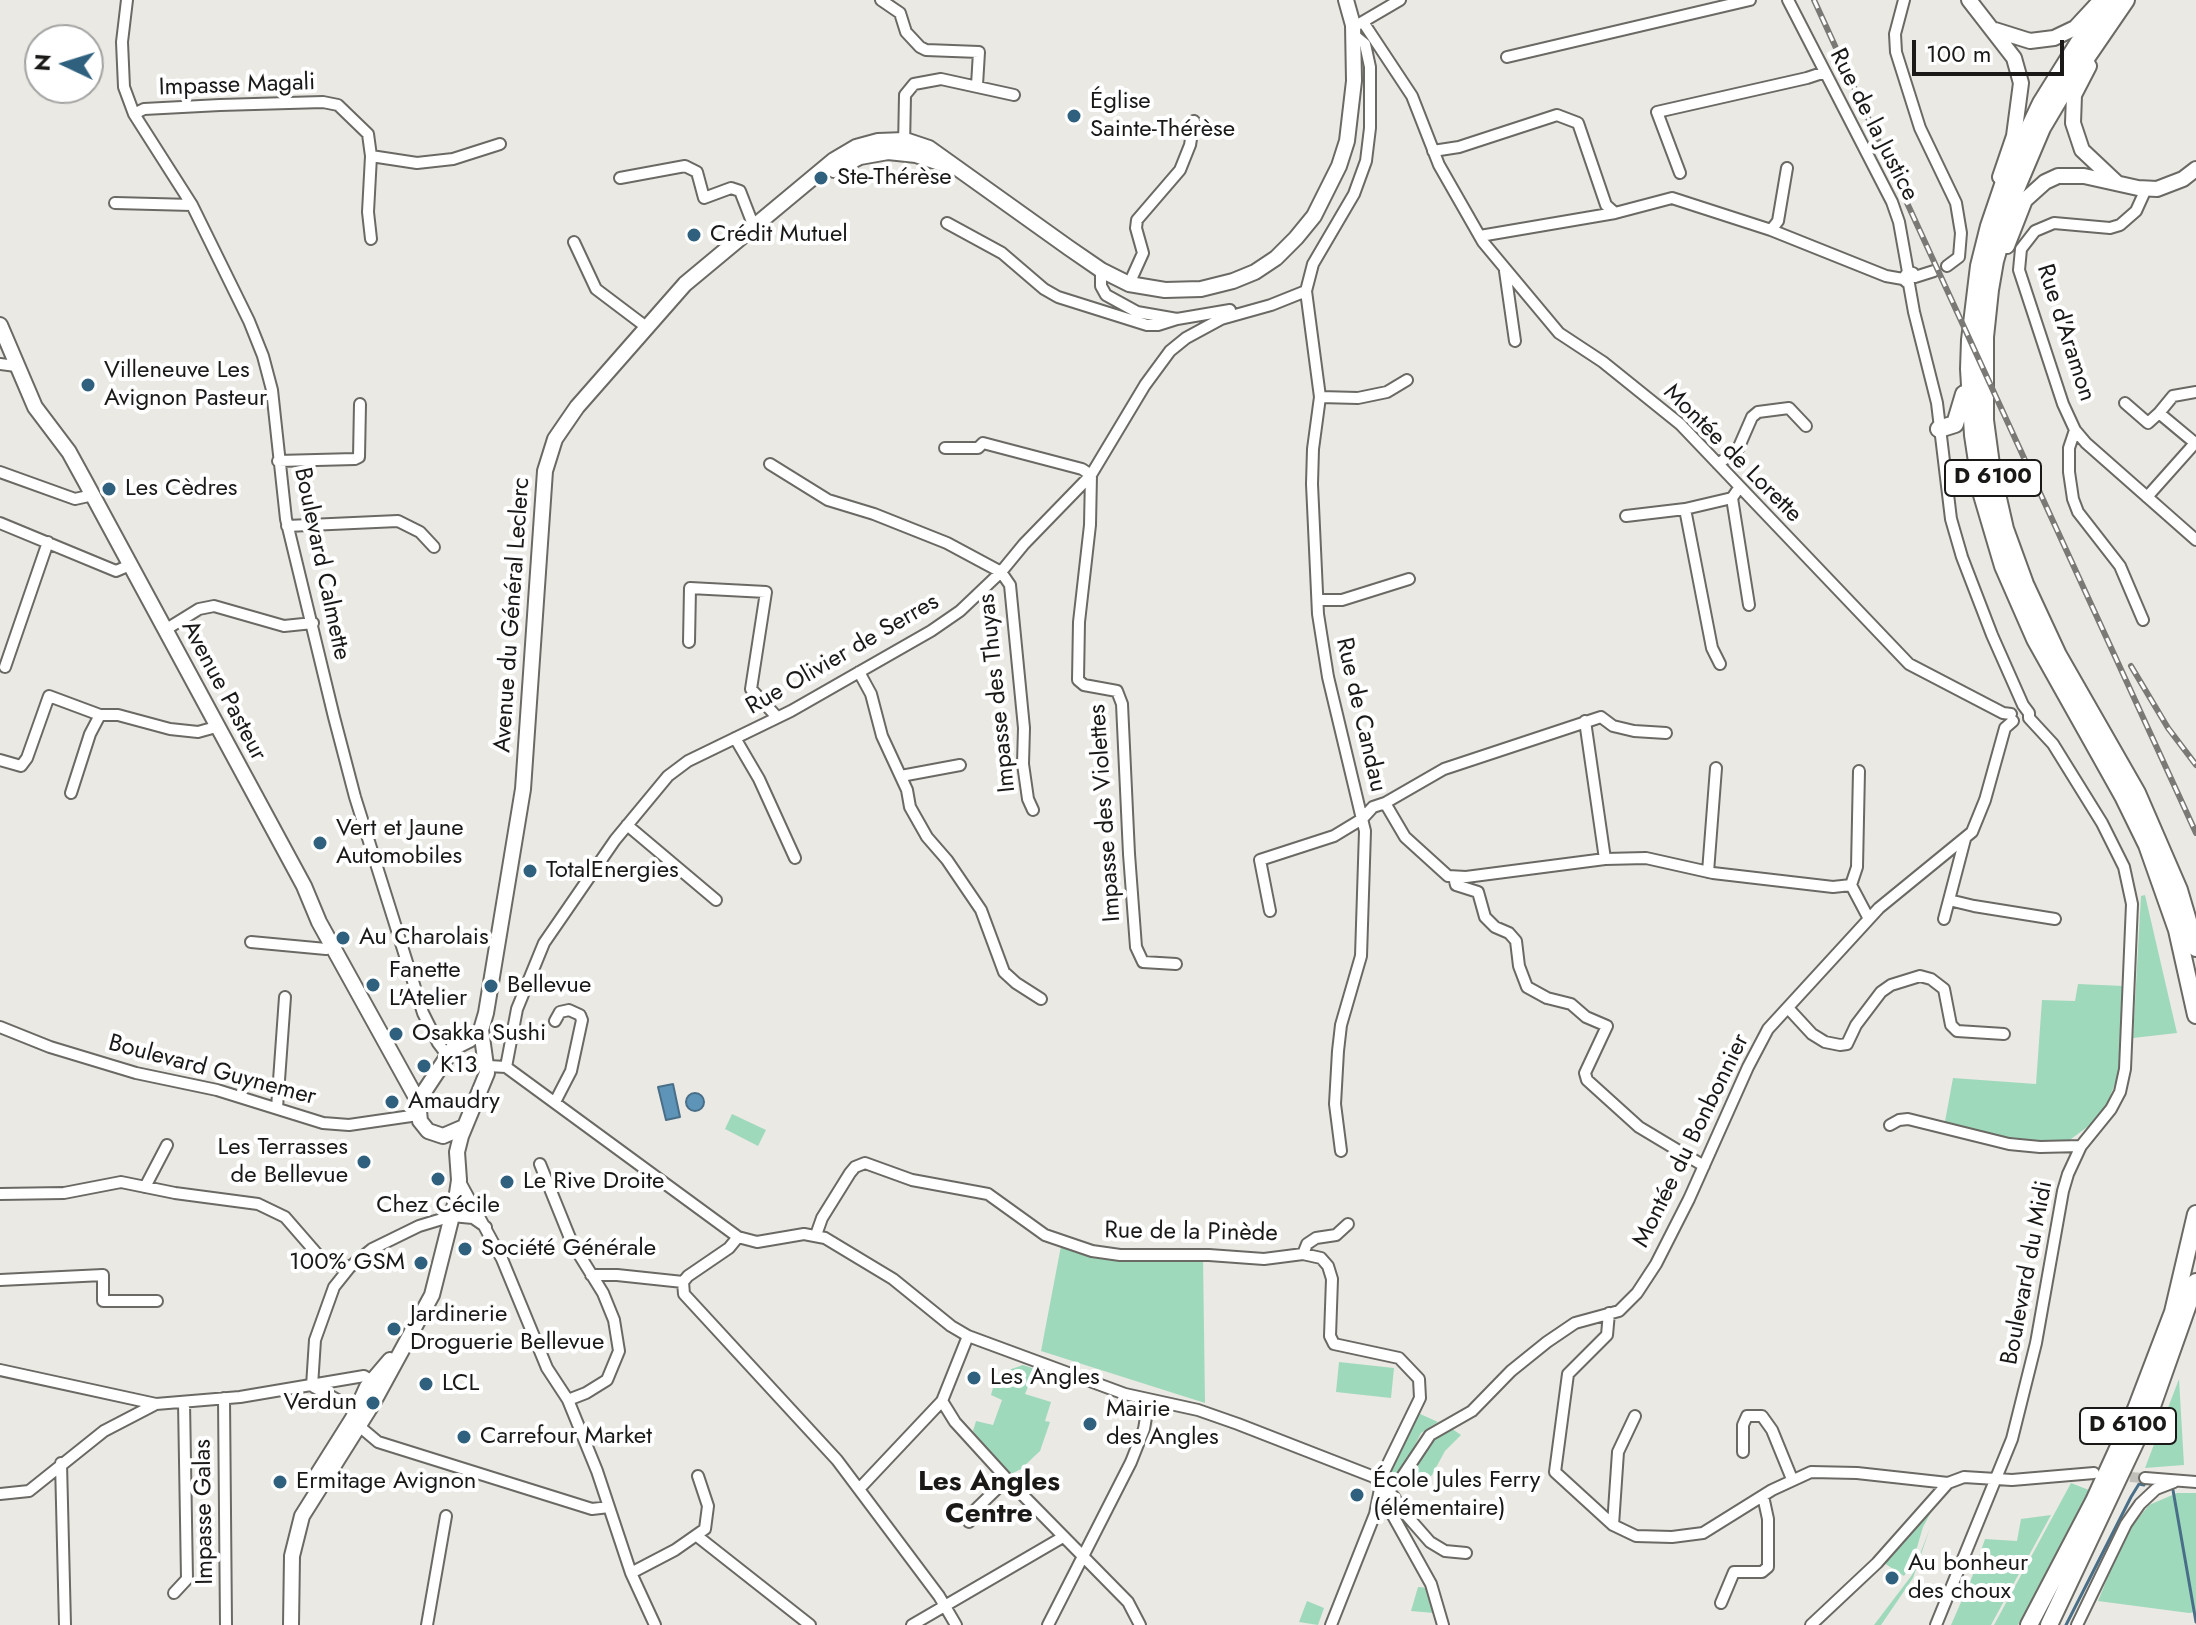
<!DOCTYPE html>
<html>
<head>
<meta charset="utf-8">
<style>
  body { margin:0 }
  #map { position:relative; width:2196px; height:1625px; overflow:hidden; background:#ebe9e3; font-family:Jost,sans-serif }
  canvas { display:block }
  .north { position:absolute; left:24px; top:24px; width:80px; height:80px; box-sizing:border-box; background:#fff; border:2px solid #a3a3a2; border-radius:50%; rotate:274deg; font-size:22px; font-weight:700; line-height:32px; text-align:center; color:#1a1917 }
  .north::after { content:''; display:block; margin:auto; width:28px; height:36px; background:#2f617f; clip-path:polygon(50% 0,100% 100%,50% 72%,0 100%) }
  .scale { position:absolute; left:1912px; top:40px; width:152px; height:36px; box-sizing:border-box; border:4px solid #1a1917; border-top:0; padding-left:10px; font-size:24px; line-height:28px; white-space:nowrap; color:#1a1917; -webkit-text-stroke:6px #fff; paint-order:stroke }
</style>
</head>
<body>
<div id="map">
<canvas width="2196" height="1625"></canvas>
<div class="north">N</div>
<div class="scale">100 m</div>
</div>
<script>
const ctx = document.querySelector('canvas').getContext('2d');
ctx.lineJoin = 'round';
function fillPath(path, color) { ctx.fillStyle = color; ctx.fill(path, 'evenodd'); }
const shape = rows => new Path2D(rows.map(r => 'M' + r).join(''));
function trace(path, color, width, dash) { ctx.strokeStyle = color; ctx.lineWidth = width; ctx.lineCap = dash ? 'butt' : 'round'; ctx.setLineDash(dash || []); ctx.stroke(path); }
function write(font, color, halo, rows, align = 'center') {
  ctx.font = font + ' Jost,sans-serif'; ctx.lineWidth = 8; ctx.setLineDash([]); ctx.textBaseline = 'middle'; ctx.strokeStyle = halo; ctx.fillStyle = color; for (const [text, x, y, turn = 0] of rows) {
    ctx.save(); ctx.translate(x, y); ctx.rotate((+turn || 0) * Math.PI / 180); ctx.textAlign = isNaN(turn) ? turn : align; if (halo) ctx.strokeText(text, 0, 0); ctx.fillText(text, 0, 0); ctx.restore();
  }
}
fillPath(shape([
  [2145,895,2177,1033,2133,1038,2141,896],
  [2078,984,2124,986,2119,1073,2106,1107,2090,1125,2067,1142,2042,1143,2009,1141,1944,1127,1953,1078,2036,1084,2042,1000,2075,1001],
  [732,1114,766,1130,758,1146,725,1129],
  [1061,1246,1121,1260,1203,1257,1205,1403,1041,1351],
  [1339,1362,1394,1368,1391,1398,1336,1392],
  [1023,1365,1035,1369,1025,1394,1051,1402,1045,1421,1050,1422,1040,1451,1021,1469,1009,1475,973,1431,976,1421,993,1425,1002,1400,991,1395,997,1374],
  [2179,1379,2184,1465,2145,1468],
  [1418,1413,1438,1422,1421,1433,1401,1473,1387,1475],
  [1448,1426,1461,1435,1445,1451,1432,1475,1424,1483,1409,1477,1431,1439],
  [2071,1483,2089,1490,2018,1625,1994,1625],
  [2177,1493,2196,1493,2196,1612,2189,1613,2098,1601,2125,1535,2149,1505],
  [1936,1503,1923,1527,1913,1561,1904,1576,1884,1563],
  [2051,1515,1991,1625,1951,1625,1972,1577,1985,1539,2017,1541,2021,1519],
  [1930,1528,1913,1578,1881,1625,1874,1625,1912,1575],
  [1418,1587,1429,1588,1434,1613,1411,1611],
  [1307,1601,1324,1608,1318,1625,1299,1622]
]), '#9fd9bc');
const water = shape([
  [673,1084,680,1117,666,1120,658,1087,673,1084],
  '686 1102a9 9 0 1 1 18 0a9 9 0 1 1-18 0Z'
]);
fillPath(water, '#5d94b8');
trace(water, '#496f88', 2);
trace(shape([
  [2173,1490,2196,1622],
  [2066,1625,2131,1497,2139,1484,2144,1485]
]), '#496f88', 3);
trace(shape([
  [2115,1476,2145,1478]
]), '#c1bfba', 10, [10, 5]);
const street = shape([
  [127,0,122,42,124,87,134,114,192,205,249,321,263,356,272,390,286,519,334,717,355,797,423,1013,438,1043,447,1055],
  [881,0,900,13,906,32,920,47,926,50,979,52,977,85],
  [1788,0,1892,202,1899,222,1908,272],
  [1904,0,1895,34,1896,52,1920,128,1956,203,1961,233,1959,257,1947,266],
  [1363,22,1412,96,1439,165,1483,242,1559,333,1603,362,1680,424,1909,664,2003,713,2011,714],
  [1359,24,1400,0],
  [1507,57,1750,0],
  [134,114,144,109,220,105,323,102,338,105,368,134,371,156,368,212,371,239],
  [904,147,905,95,914,84,941,79,1014,95],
  [1433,151,1459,147,1557,115,1578,123,1606,205,1615,213],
  [371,156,417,163,453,159,500,144],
  [1680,173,1657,112,1807,78,1825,72],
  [620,178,685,166,697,172,704,198,731,188,740,191,754,227],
  [2146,189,2136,211,2120,225,2110,228,2054,223,2035,231,2021,249,2019,270,2063,404,2075,430,2086,443,2196,540],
  [115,203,192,205],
  [947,223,1002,253,1044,289,1058,297,1147,325,1158,325,1177,319],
  [1771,230,1778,221,1787,168],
  [1480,236,1615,213,1672,198,1771,230,1886,276,1903,279],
  [574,242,596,289,645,326],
  [1101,270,1101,286,1106,295,1137,312,1177,319,1230,310],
  [1505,271,1515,341],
  [1915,277,1913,273,1908,272,1903,279,1909,284,1914,312,1937,403,1951,519,1962,557,1992,635,2023,705,2029,713,2029,718],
  [1915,277,1934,271],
  [1129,284,1143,253,1136,228,1137,220,1180,170,1190,145,1194,121],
  [1306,291,1320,397,1313,449,1312,484,1318,614,1328,677,1362,819,1373,807,1385,803,1405,837,1448,876,1466,877,1605,859,1646,858,1713,873,1833,887,1851,885,1869,919],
  [0,364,16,366],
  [1320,397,1358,398,1387,392,1407,380],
  [2125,403,2148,423,2159,413],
  [2075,430,2069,448,2069,472,2073,499,2078,512,2120,566,2143,620],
  [2195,443,2159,413,2173,396,2196,392],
  [945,448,978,448,983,443,1082,469,1091,475,1090,525,1079,622,1078,680,1084,685,1117,691,1122,704,1129,854,1136,947,1143,962,1176,964],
  [278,461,355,459,359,457,360,404],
  [770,464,828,500,874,514,947,543,1001,572,1010,585,1024,728,1023,764,1028,799,1033,810],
  [1718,464,1738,449,1752,417,1758,412,1789,408,1806,426],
  [0,472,75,499,93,495],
  [2147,497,2196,442],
  [1732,498,1749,605],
  [1685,509,1712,648,1720,664],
  [1626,516,1685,509,1732,498,1739,488],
  [0,523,116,571,130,565],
  [287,526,398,521,420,532,434,547],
  [1319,600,1342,600,1409,579],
  [165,630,199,609,214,606,284,626,313,623],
  [689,642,690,588,766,592,751,689,777,717],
  [5,667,48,542],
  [859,672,871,694,882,736,907,790,910,807,927,837,947,860,981,910,1004,972,1016,983,1041,999],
  [1585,721,1605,859],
  [735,738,759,779,795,858],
  [0,760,21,766,27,758,49,696,100,715,118,715,170,729,198,732,216,727],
  [901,776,960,765],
  [71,793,90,734,100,715],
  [1385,803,1444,769,1601,717,1613,726,1634,731,1666,733],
  [627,825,716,900],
  [1965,839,1949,900,1974,906,2055,919],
  [1708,872,1716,768],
  [1454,877,1456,885,1478,892,1485,917,1495,927,1509,933,1516,941,1519,966,1527,987,1547,998,1571,1004,1586,1017,1607,1026,1585,1073,1587,1080,1639,1127,1704,1166],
  [1851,885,1857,867,1859,771],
  [1270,911,1260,860,1334,836,1362,819,1365,831,1361,956,1341,1025,1338,1051,1335,1104,1341,1151],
  [1944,919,1949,900],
  [251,942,326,949,332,945],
  [1788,1008,1812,1034,1825,1042,1840,1045,1847,1044,1856,1025,1881,992,1891,985,1920,976,1931,979,1944,989,1951,1025,1957,1031,2004,1034],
  [555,1021,560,1012,569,1010,580,1015,582,1020,571,1071,555,1102],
  [0,1027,50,1047,136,1073,217,1090,323,1123,349,1125,418,1115],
  [488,1066,506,1067,738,1237,757,1242,804,1234,825,1238,893,1279,951,1326,968,1336,1125,1394,1198,1410,1238,1424,1374,1477,1394,1497,1401,1509,1430,1542,1445,1551,1466,1553],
  [506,1067,517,1009,544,943,615,840,668,776,688,761,791,711,931,631,960,611,1001,572,1024,544,1091,475,1145,385,1170,351,1186,338,1221,319,1271,305,1306,291,1313,264,1354,194,1366,161,1370,128,1370,67,1365,44,1354,35],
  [277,1108,285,997],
  [1890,1125,1899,1120,1908,1119,2009,1144,2040,1147,2081,1146],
  [540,1164,572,1243,603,1293,614,1320,619,1351,607,1380,586,1393,568,1400],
  [459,1180,502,1259,547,1368,568,1400,597,1471,631,1573,655,1625],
  [145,1187,167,1145],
  [0,1194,64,1193,121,1182,175,1193,258,1204,285,1217,325,1263,350,1267,372,1249,419,1226,452,1216,473,1218,486,1227],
  [816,1235,822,1218,850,1173,855,1167,865,1163,912,1180,988,1194,1045,1235,1092,1251,1120,1255,1209,1255,1264,1259,1303,1254,1321,1258,1328,1266,1332,1279,1330,1336,1334,1344,1399,1358,1419,1379,1420,1398,1383,1474,1375,1514,1331,1625],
  [738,1237,729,1248,688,1276,683,1282,684,1294,837,1460,939,1596,956,1625],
  [1303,1254,1307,1244,1316,1238,1336,1235,1348,1224],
  [591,1275,617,1275,683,1282],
  [0,1280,103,1275,103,1301,157,1301],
  [1609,1313,1607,1335,1568,1374,1555,1472,1613,1525,1636,1536,1672,1537,1703,1533,1772,1490,1811,1472,1857,1473,1948,1483],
  [0,1370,156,1404,240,1397,364,1376,372,1381,376,1386],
  [312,1386,315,1340,334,1287,350,1267],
  [314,1387,352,1408,359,1426,378,1442,592,1509,609,1507],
  [224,1398,226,1625],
  [942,1401,955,1422,1007,1479,1128,1602,1140,1625],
  [1743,1452,1743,1425,1747,1416,1762,1416,1772,1430,1792,1479],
  [61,1463,65,1625],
  [2145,1478,2196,1482],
  [1381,1487,1400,1480,1430,1435,1472,1411,1511,1371,1547,1342,1575,1323,1619,1311,1637,1293,1656,1264,1689,1199,1748,1067,1768,1029,1879,908,1972,832,1985,800,2005,728,2013,721],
  [859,1489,942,1401,968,1336],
  [1382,1489,1387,1505,1431,1584,1443,1625],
  [0,1494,29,1491,104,1431,154,1405],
  [969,1522,974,1511,1007,1479],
  [1613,1525,1618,1452,1635,1416],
  [697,1536,810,1625],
  [631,1573,675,1550,705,1529,708,1506,698,1476],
  [174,1593,187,1579,184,1402],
  [1721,1603,1734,1572,1762,1572,1768,1567,1768,1519,1763,1496],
  [427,1625,446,1516],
  [912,1625,1063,1537],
  [1048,1625,1131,1462,1144,1429,1149,1400],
  [1811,1625,1877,1563,1948,1483,1964,1477,2012,1480,2094,1473],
  [1936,1625,2012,1439,2036,1343,2063,1191,2068,1174,2081,1146,2111,1109,2120,1092,2125,1069,2132,904,2124,867,2102,823,2053,744,2029,718],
  [2077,1625,2126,1524,2140,1504,2156,1489,2174,1482]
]);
const secondary = shape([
  [1969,0,2014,58,2021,83,2014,136,2000,177],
  [1995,30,2030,41,2054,38,2075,28,2101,0],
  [2089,66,2074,95,2073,123,2082,150,2116,182],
  [834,170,860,157,888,152,916,155,943,164],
  [2007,246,2025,200,2045,182,2058,176,2084,176,2138,188,2157,189,2183,179,2196,169],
  [0,325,35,407,69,452,86,483,304,886,319,922,418,1101],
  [464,1127,443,1136,428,1131,420,1121,418,1101,453,1048,469,1040,481,1030,486,1013,523,789,545,471,555,439,577,407,685,284,834,160,856,147,878,141,905,140,929,148,1069,248,1101,270,1129,284,1165,290,1201,289,1233,281,1255,272,1276,258,1296,238,1314,216,1339,166,1347,141,1354,81,1353,25,1346,0],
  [314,1480,353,1418,367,1387,390,1360],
  [291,1625,292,1556,302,1516,373,1403,432,1295,456,1200,459,1180,457,1152,461,1136,487,1073,481,1030]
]);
const primary = shape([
  [2111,0,2079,42,2041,103,2005,179,1989,226,1979,266,1970,340,1969,369,1973,435,1982,495,2003,566,2035,639,2123,796,2147,845,2177,930,2196,1015],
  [2126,0,2067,86,2042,128,2014,194,1995,261,1990,290,1985,337,1985,420,1992,472,2005,529,2025,584,2058,655,2137,793,2179,890,2196,948],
  [1939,429,1955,424,1964,394],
  [2029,1625,2094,1501,2136,1409,2173,1312,2196,1214],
  [2049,1625,2151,1409,2196,1282]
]);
trace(street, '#6b6964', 14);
trace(secondary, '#6b6964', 18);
trace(primary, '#6b6964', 20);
trace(street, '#fff', 10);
trace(secondary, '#fff', 14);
trace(primary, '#fff', 16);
const rail = shape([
  [1814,0,2196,833],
  [2131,666,2168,728,2196,765]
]);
trace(rail, '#7a7975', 6);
trace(rail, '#fff', 3, [9]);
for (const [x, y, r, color] of [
  [1074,116,8,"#2f617f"],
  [821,178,8,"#2f617f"],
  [694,235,8,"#2f617f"],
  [88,385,8,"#2f617f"],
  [109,489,8,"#2f617f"],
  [320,843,8,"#2f617f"],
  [530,871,8,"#2f617f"],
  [343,938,8,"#2f617f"],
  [373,985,8,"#2f617f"],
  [491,986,8,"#2f617f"],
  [396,1034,8,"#2f617f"],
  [424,1066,8,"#2f617f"],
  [392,1102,8,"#2f617f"],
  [364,1162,8,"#2f617f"],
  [438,1179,8,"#2f617f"],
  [507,1182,8,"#2f617f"],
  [465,1249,8,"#2f617f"],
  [421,1263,8,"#2f617f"],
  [394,1329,8,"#2f617f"],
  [974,1378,8,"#2f617f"],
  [426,1384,8,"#2f617f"],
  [373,1403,8,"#2f617f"],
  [1090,1424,8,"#2f617f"],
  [464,1437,8,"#2f617f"],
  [280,1482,8,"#2f617f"],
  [1357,1495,8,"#2f617f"],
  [1892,1578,8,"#2f617f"]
]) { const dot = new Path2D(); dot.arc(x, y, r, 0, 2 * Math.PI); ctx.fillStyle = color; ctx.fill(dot); trace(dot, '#fff', 3); }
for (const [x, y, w] of [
  [1993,478,96],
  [2128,1426,96]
]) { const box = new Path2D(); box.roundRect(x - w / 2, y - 18, w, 36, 6); ctx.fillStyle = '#fff'; ctx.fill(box); trace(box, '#1a1917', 2); }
write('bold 22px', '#1a1917', null, [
  ["D 6100",1993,478],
  ["D 6100",2128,1426]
]);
write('24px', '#1a1917', '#fff', [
  ["Impasse Magali",237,86,-2],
  ["Rue de la Justice",1873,125,63],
  ["Rue d'Aramon",2065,333,72],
  ["Montée de Lorette",1732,454,45],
  ["Boulevard Calmette",321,564,78],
  ["Avenue du Général Leclerc",513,615,-86],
  ["Rue Olivier de Serres",843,655,-30],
  ["Avenue Pasteur",223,691,62],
  ["Impasse des Thuyas",998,693,-96],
  ["Rue de Candau",1360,715,77],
  ["Impasse des Violettes",1106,813,-94],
  ["Boulevard Guynemer",212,1071,15],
  ["Montée du Bonbonnier",1692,1141,-64],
  ["Rue de la Pinède",1191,1233,1],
  ["Boulevard du Midi",2028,1273,-79],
  ["Impasse Galas",205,1512,-91]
]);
write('24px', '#1a1917', '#fff', [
  ["Église",1090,102],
  ["Sainte-Thérèse",1090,130],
  ["Ste-Thérèse",837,178],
  ["Crédit Mutuel",710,235],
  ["Villeneuve Les",104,371],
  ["Avignon Pasteur",104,399],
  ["Les Cèdres",125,489],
  ["Vert et Jaune",336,829],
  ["Automobiles",336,857],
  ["TotalEnergies",546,871],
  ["Au Charolais",359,938],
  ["Fanette",389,971],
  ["L'Atelier",389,999],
  ["Bellevue",507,986],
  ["Osakka Sushi",412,1034],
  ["K13",440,1066],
  ["Amaudry",408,1102],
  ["Les Terrasses",348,1148,"right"],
  ["de Bellevue",348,1176,"right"],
  ["Le Rive Droite",523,1182],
  ["Chez Cécile",438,1206,"center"],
  ["Société Générale",481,1249],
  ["100% GSM",405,1263,"right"],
  ["Jardinerie",410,1315],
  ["Droguerie Bellevue",410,1343],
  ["Les Angles",990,1378],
  ["LCL",442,1384],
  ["Verdun",357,1403,"right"],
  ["Mairie",1106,1410],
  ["des Angles",1106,1438],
  ["Carrefour Market",480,1437],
  ["École Jules Ferry",1373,1481],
  ["(élémentaire)",1373,1509],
  ["Ermitage Avignon",296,1482],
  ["Au bonheur",1908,1564],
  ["des choux",1908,1592]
], 'left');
write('bold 28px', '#1a1917', '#fff', [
  ["Les Angles",989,1483],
  ["Centre",989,1515]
]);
</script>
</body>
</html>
